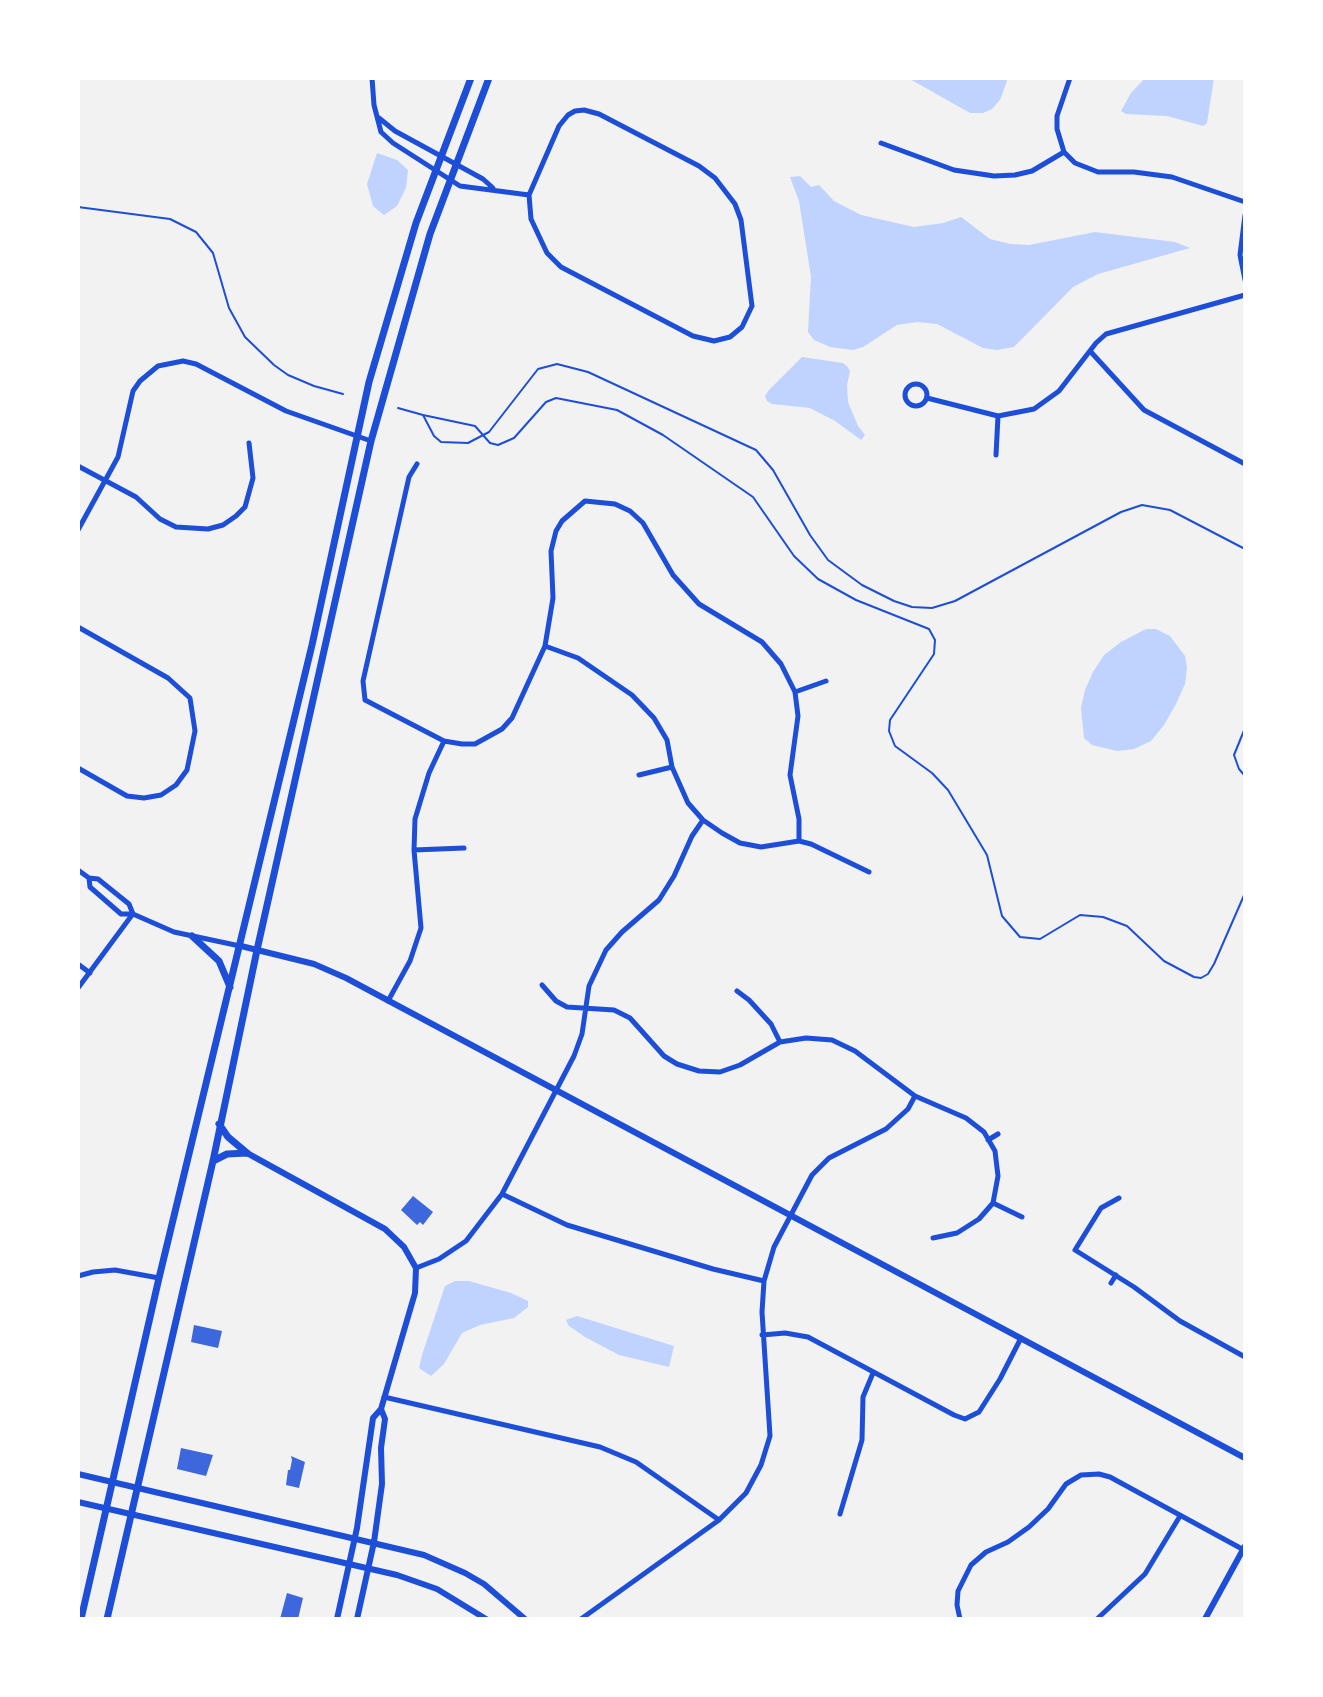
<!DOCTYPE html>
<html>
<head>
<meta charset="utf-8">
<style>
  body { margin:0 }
  #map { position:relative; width:1323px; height:1697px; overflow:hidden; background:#f2f2f2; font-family:Karla,sans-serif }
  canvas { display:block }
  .frame { position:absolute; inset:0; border:80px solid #fff; pointer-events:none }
</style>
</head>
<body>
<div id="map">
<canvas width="1323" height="1697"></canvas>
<div class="frame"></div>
</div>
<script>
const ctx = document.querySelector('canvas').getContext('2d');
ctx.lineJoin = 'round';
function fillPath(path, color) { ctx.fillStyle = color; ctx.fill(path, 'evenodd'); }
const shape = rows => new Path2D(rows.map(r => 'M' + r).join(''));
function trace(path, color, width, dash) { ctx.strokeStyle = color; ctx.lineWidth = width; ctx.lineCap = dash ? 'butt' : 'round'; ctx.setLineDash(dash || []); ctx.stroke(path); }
fillPath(shape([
  [908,78,1006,78,1007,81,1000,100,992,109,983,113,970,113],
  [1145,78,1214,78,1207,123,1203,126,1167,116,1126,114,1121,111,1131,93],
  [377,153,397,160,408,170,406,188,397,206,384,215,373,206,367,184],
  [800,176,811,187,819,185,834,201,861,215,914,227,943,223,961,217,990,239,1010,244,1029,245,1095,232,1175,242,1190,248,1098,274,1073,287,1014,347,997,350,983,348,937,324,917,322,897,325,863,347,853,350,830,347,814,340,808,332,811,277,799,201,790,177],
  [802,357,843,363,847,366,850,371,847,385,848,402,858,426,865,435,861,440,835,421,810,408,772,404,767,401,765,396,769,390],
  [1146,629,1156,629,1170,636,1185,656,1187,667,1185,684,1176,704,1164,725,1151,741,1134,749,1117,751,1092,745,1084,738,1081,708,1085,690,1093,672,1104,655,1121,642],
  [455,1281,469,1281,511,1293,528,1301,528,1307,514,1318,480,1325,462,1333,444,1364,431,1376,419,1368,422,1355,445,1286],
  [577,1316,674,1346,669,1367,619,1355,585,1337,569,1326,566,1320]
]), '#bfd3fe');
fillPath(shape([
  [413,1196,433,1212,423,1225,420,1222,417,1225,401,1210],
  [194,1325,222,1331,218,1348,191,1342],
  [181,1448,213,1455,206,1476,177,1469],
  [291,1456,305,1462,299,1488,286,1485,288,1470,290,1470,292,1460],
  [287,1593,303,1598,298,1619,280,1619]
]), '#3d67dc');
trace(shape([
  [78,207,170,219,196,232,213,253,229,308,245,337,274,365,288,375,314,386,343,394],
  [398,408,423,415,434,436,441,442,468,443,489,432,538,369,557,364,588,372,756,450,773,470,810,535,828,560,862,585,894,601,912,607,932,608,955,601,1121,512,1142,505,1170,510,1245,549],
  [423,415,475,426,490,443,498,445,514,438,546,402,556,398,617,410,663,435,753,497,794,556,818,579,856,600,929,629,935,640,934,654,890,720,889,731,895,746,932,773,948,790,987,855,1002,916,1020,937,1040,939,1080,915,1103,917,1127,926,1164,961,1194,977,1201,978,1208,974,1214,964,1245,893],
  [1245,728,1234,755,1239,769,1245,776]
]), '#1d4ed8', 2);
trace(shape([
  [372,78,374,105,381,132,393,143,460,186,529,195],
  [1070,78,1057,116,1057,129,1064,152,1075,163,1098,172,1134,172,1172,177,1245,202],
  [584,110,599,114,699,166,715,178,735,204,741,220,752,306,742,327,730,337,714,341,693,336,561,267,547,253,531,219,529,195,559,126,568,115,575,111,584,110],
  [379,118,395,131,483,179,493,188],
  [881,143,954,170,994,176,1015,175,1032,171,1064,152],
  [1245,215,1240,255,1245,280],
  [1090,351,1144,410,1245,464],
  '905 395a11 11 0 1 1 22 0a11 11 0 1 1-22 0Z',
  [927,398,998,416,1034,409,1059,391,1096,343,1106,334,1245,295],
  [996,455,998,416],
  [417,464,409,477,363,681,365,700,444,741,462,744,475,744,502,729,512,718,545,646,553,598,551,551,556,531,562,521,585,501,615,504,630,511,643,523,673,575,699,604,762,642,781,664,795,692,798,716,790,775,799,819,799,841],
  [78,466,136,497,160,519,176,527,208,529,223,525,236,516,245,507,253,478,249,443],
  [78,530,118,457,133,391,140,381,158,366,183,361,196,364,286,411,371,441],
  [78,627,168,678,190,698,195,731,187,770,176,785,161,795,144,798,127,796,78,768],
  [545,646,578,658,632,695,654,718,667,740,672,767,688,803,703,820,722,833,740,843,761,847,799,841,811,844,869,872],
  [795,692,826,681],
  [639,775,672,767],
  [414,850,464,848],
  [78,870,89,878,98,879,129,904,133,914],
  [89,878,90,887,121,914,133,914,174,932,240,946],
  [78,964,90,973],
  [542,985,556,1001,567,1007,614,1010,630,1018,664,1056,677,1064,699,1071,720,1072,740,1065,780,1042,806,1038,832,1040,855,1051,915,1096,966,1118,984,1132,995,1151,998,1176,993,1203,979,1219,957,1233,933,1238],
  [78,988,132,915],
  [737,991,749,1000,771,1024,780,1042],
  [388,1001,410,961,421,928,414,850,415,819,429,773,444,741],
  [988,1140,998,1134],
  [502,1194,567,1225,713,1269,764,1281],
  [1119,1198,1101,1208,1075,1250,1134,1287,1180,1321,1245,1357],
  [993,1203,1022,1217],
  [416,1268,439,1259,466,1241,502,1194,574,1056,582,1034,589,986,606,950,622,932,659,900,674,876,692,836,703,820],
  [78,1276,93,1272,115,1270,159,1278],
  [1111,1283,1116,1275],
  [762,1335,785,1333,808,1337,954,1415,965,1419,979,1412,1000,1379,1021,1338],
  [384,1397,600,1447,636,1462,719,1520],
  [840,1514,862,1440,863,1397,873,1373],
  [581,1619,719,1520,746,1493,761,1465,770,1436,762,1312,764,1281,774,1247,812,1175,829,1158,886,1129,908,1109,915,1096],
  [960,1619,957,1605,958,1591,971,1565,986,1552,1008,1542,1029,1527,1048,1509,1066,1484,1081,1475,1099,1474,1110,1477,1244,1550],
  [1097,1619,1145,1574,1180,1516]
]), '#1d4ed8', 5);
trace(shape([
  [241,946,314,964,346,978,1245,1458],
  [247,1153,385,1229,404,1247,416,1268,415,1293,381,1409,385,1419,381,1448,382,1484,374,1542,357,1619],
  [78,1474,424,1555,465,1573,484,1584,525,1619],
  [78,1502,397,1575,437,1589,486,1619],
  [337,1619,357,1528,373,1418,381,1409],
  [1205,1619,1245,1546]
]), '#1d4ed8', 6);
trace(shape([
  [192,936,219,961,230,987],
  [219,1124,228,1137,247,1153],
  [213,1161,227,1154,247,1153],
  [81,1619,159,1278,312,645,369,382,416,223,471,78],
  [107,1619,213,1161,257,950,371,441,430,234,489,78]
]), '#1d4ed8', 7);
</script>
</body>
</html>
